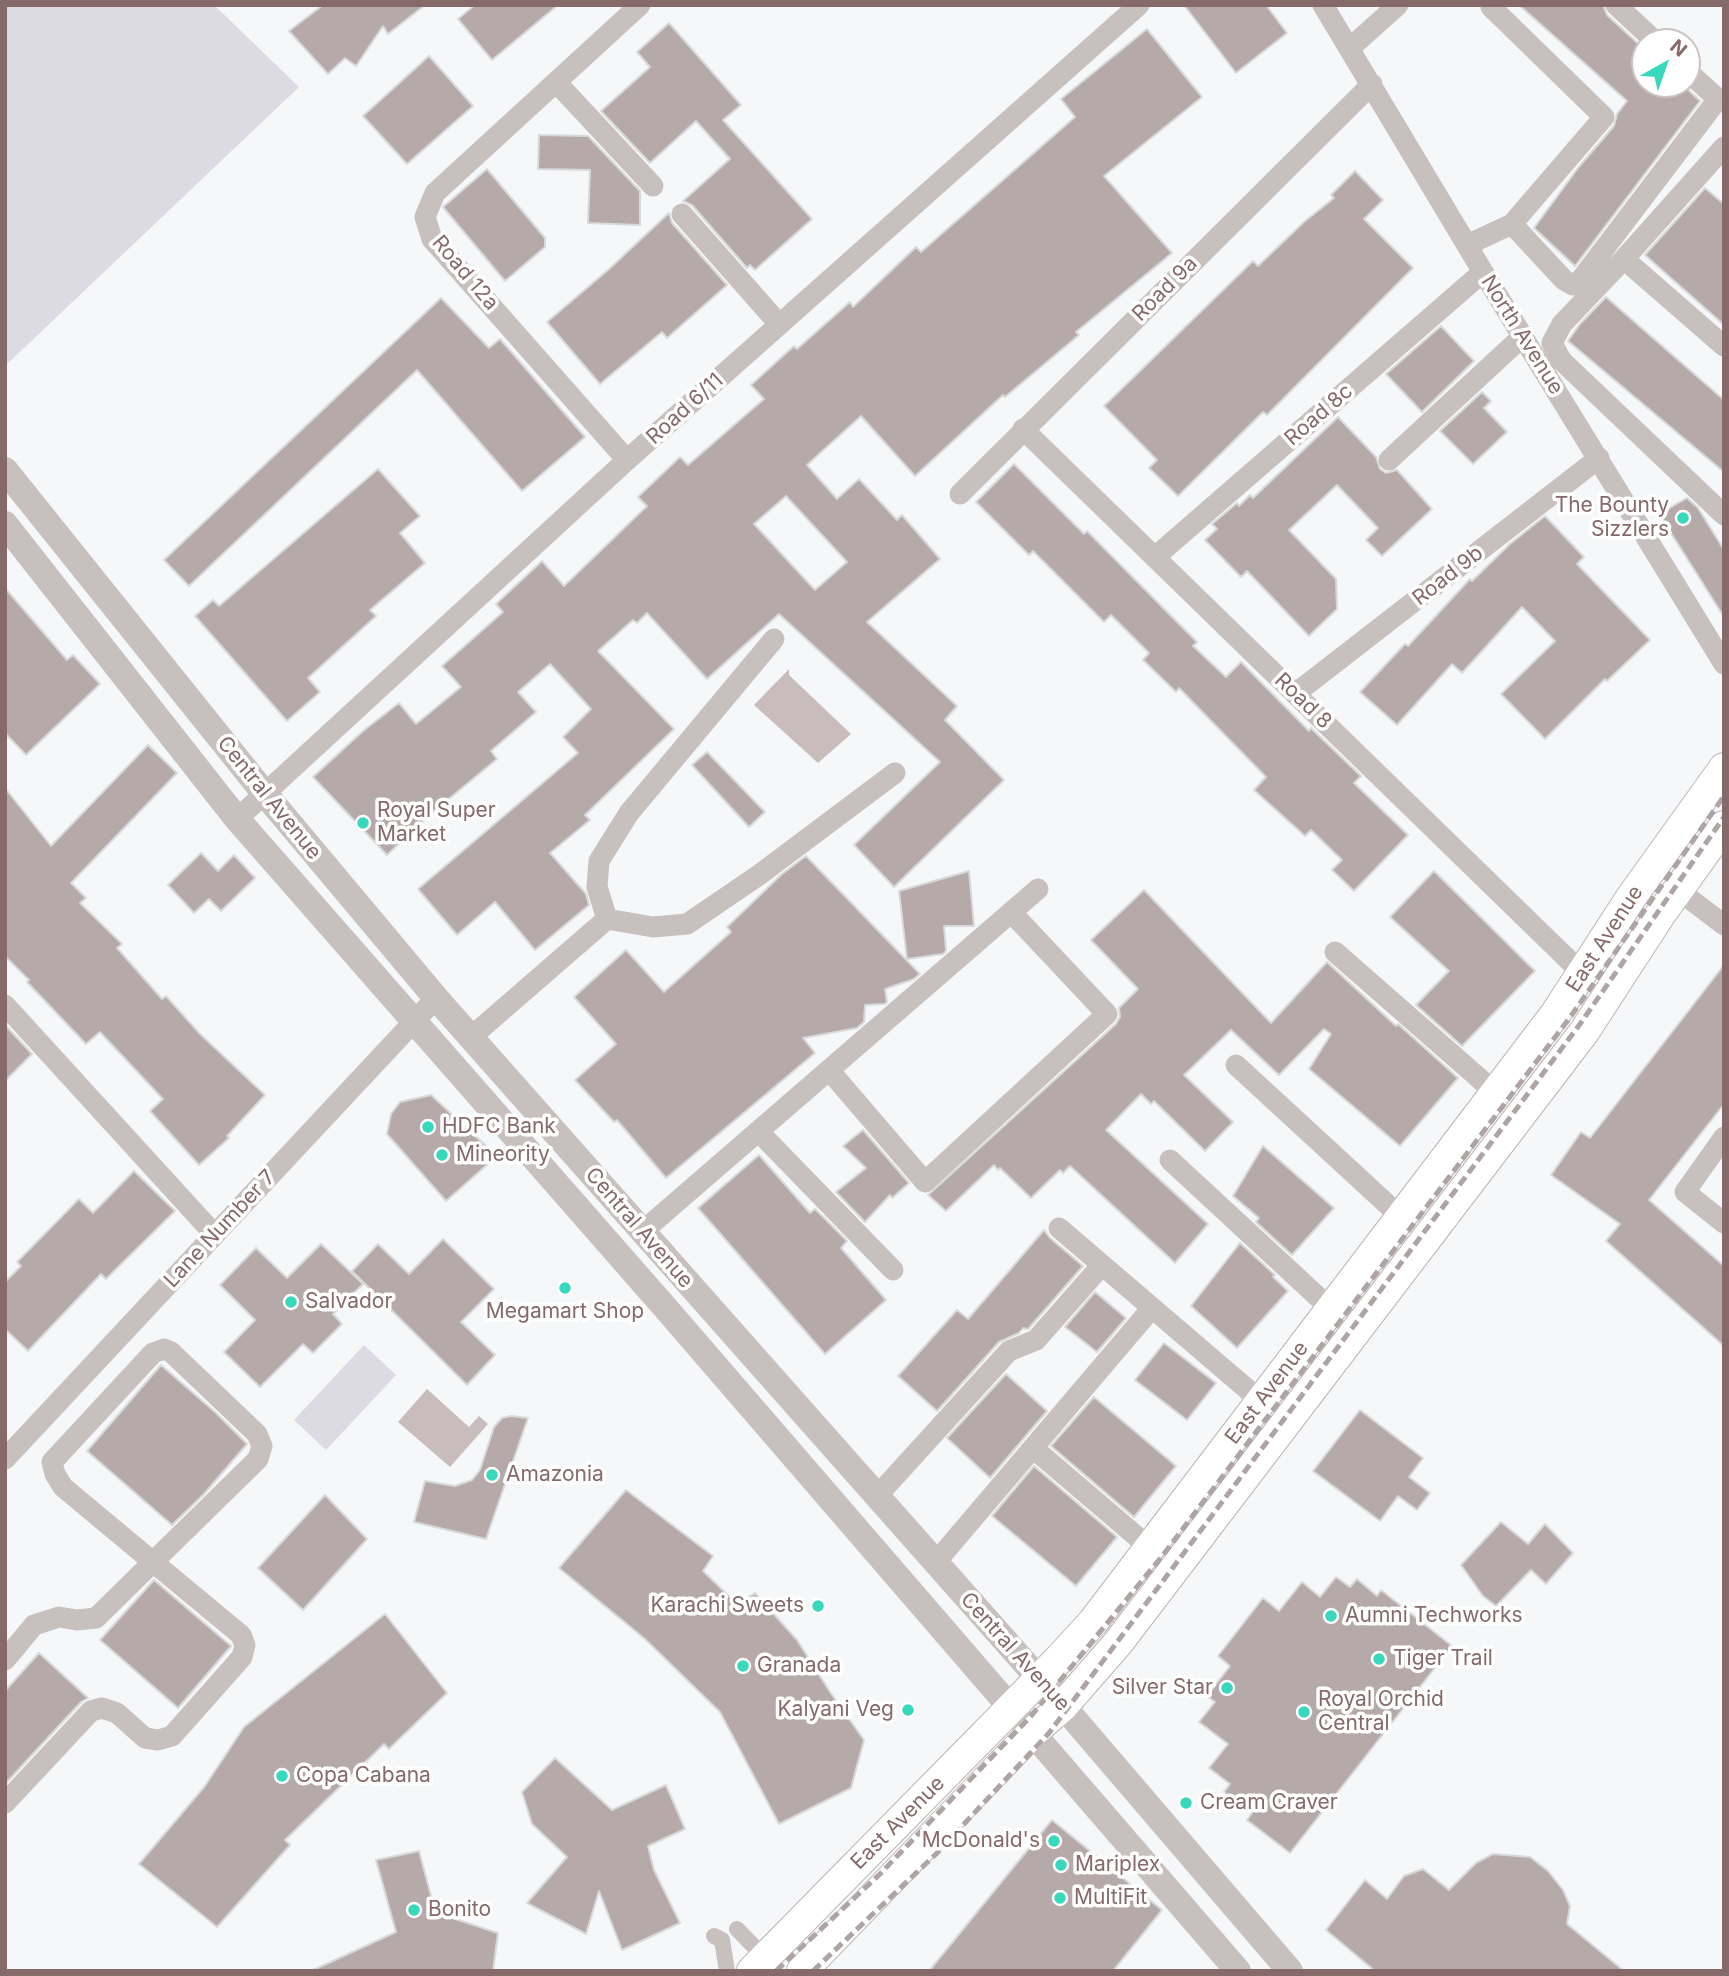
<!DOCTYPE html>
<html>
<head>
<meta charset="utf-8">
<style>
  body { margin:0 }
  #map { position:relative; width:1729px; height:1976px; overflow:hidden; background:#f6f7f8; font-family:Inter,sans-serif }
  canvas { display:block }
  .frame { position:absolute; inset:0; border:7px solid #856a69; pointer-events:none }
  .north { position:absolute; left:1631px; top:28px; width:70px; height:70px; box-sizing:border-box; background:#fff; border:2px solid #cec3c3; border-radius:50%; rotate:40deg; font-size:19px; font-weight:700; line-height:28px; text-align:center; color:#856a69 }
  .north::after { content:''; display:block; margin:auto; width:24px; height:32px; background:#37d8bb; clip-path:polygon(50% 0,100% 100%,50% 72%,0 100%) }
</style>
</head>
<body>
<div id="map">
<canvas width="1729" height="1976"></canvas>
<div class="frame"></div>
<div class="north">N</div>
</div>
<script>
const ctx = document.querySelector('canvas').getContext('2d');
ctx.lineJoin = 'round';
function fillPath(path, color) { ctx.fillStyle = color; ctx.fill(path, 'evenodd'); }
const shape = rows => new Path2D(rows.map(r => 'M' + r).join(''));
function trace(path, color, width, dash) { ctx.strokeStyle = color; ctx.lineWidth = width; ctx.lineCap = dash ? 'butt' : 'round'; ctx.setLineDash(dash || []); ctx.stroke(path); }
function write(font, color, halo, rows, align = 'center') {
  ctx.font = font + ' Inter,sans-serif'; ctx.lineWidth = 7; ctx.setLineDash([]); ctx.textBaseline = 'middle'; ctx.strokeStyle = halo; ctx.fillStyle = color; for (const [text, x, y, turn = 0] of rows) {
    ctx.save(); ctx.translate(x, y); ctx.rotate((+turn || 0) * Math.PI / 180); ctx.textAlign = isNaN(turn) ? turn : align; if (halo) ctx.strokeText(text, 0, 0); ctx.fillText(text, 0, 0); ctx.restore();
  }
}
fillPath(shape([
  [5,5,214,5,299,87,5,366],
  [364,1345,396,1375,326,1450,294,1420]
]), '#dcdae2');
fillPath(shape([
  [789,669,789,675,851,734,818,763,754,705],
  [427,1389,469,1427,479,1416,488,1424,450,1467,398,1422]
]), '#c9bcbd');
const building = shape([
  [323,5,425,5,388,34,383,26,356,66,345,58,328,74,289,31,323,5],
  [475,5,558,5,492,60,458,19,475,5],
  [1184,5,1266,5,1287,33,1236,73,1184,5],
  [1519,5,1603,5,1607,15,1645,50,1645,84,1682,84,1700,101,1575,266,1534,228,1578,168,1614,126,1617,114,1627,101,1519,5],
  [669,23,741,105,723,120,812,219,755,270,750,265,747,268,692,205,683,201,730,159,696,121,650,163,601,111,650,67,637,52,669,23],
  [1147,29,1202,97,1104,176,1172,253,1076,332,1079,335,1005,397,1003,395,915,476,861,416,807,465,837,499,859,479,897,520,902,515,940,559,867,622,957,706,945,720,1004,780,894,887,854,845,940,762,779,614,707,679,647,613,637,623,633,620,598,651,674,729,585,815,590,820,550,853,586,894,589,905,535,950,495,902,457,935,418,889,578,753,563,737,591,709,550,664,518,692,536,712,491,751,497,759,433,812,387,855,313,777,363,731,399,703,416,724,461,687,442,666,503,612,496,604,542,561,564,586,647,506,638,497,680,457,688,465,764,399,751,385,794,346,797,349,850,302,853,307,916,247,921,252,1075,117,1061,99,1147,29],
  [786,496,847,562,815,590,754,524,786,496],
  [429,56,473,106,407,164,363,116,429,56],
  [539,135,588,136,640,191,640,225,588,223,590,170,538,169,539,135],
  [487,169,545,238,545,247,505,281,443,207,487,169],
  [1355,171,1383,200,1364,219,1413,268,1267,415,1263,412,1178,496,1149,468,1157,460,1104,406,1253,261,1258,266,1304,222,1334,198,1331,195,1355,171],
  [1705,188,1724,204,1724,325,1645,255,1705,188],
  [669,213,672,223,727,285,667,338,662,332,600,384,547,322,608,270,669,213],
  [1606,297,1724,400,1724,472,1568,341,1580,324,1606,297],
  [441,298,489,348,500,339,585,437,522,491,417,370,189,586,164,560,441,298],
  [1441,326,1474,361,1422,412,1386,374,1441,326],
  [1482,392,1491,401,1484,408,1507,432,1473,464,1440,431,1482,392],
  [1338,417,1376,457,1380,469,1386,473,1397,470,1432,509,1382,556,1366,540,1378,528,1337,485,1289,530,1336,579,1337,609,1309,636,1247,571,1241,577,1205,540,1217,529,1212,524,1237,503,1239,506,1250,495,1253,498,1338,417],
  [1014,464,1084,534,1087,531,1181,626,1197,642,1193,646,1226,677,1241,662,1309,731,1311,728,1315,732,1361,776,1354,783,1408,835,1354,891,1332,870,1342,860,1311,830,1305,836,1254,790,1266,777,1179,688,1176,692,1143,660,1149,653,1111,615,1104,622,1033,551,1029,555,976,502,1014,464],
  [378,469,420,516,400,533,425,563,370,610,376,616,308,678,320,692,287,721,195,616,213,600,219,606,378,469],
  [1687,498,1698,508,1724,550,1724,617,1659,514,1687,498],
  [1545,516,1584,557,1577,564,1650,640,1607,681,1605,679,1545,739,1501,694,1555,641,1522,607,1462,673,1452,664,1397,725,1360,692,1405,644,1408,646,1470,579,1472,581,1510,544,1545,516],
  [5,588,67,660,73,655,100,684,26,755,5,733,5,588],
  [148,745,177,773,71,883,86,898,80,903,122,944,117,948,162,999,166,996,200,1034,265,1095,227,1136,229,1138,199,1165,150,1111,163,1099,100,1032,86,1044,27,982,29,980,5,956,5,788,51,846,148,745],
  [707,752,765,812,749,827,692,765,707,752],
  [201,853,218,871,234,855,255,878,221,911,209,899,194,913,168,885,201,853],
  [806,856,920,974,914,979,885,989,887,1002,885,1004,865,1005,864,1022,857,1028,803,1038,815,1053,666,1178,617,1120,614,1122,575,1080,616,1044,574,997,626,950,664,992,731,932,727,927,782,874,806,856],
  [969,871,974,926,944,926,946,951,943,954,907,959,899,891,969,871],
  [1434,871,1535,971,1462,1046,1416,1005,1449,971,1390,917,1434,871],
  [1144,890,1271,1023,1327,962,1396,1026,1398,1024,1458,1078,1400,1146,1309,1069,1331,1034,1324,1029,1279,1075,1231,1030,1184,1075,1233,1122,1205,1151,1154,1101,1151,1104,1141,1094,1106,1130,1208,1224,1175,1263,1070,1166,1063,1173,1060,1170,1031,1198,1000,1168,998,1170,994,1165,946,1211,928,1195,1116,1024,1120,1017,1119,1008,1138,989,1091,940,1144,890],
  [1724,965,1724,1104,1649,1200,1724,1266,1724,1346,1606,1241,1620,1224,1551,1175,1581,1132,1590,1138,1724,965],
  [5,1025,32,1054,5,1081,5,1025],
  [431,1095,497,1156,446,1201,387,1134,391,1114,400,1102,431,1095],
  [863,1130,909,1183,892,1198,890,1195,865,1222,836,1192,866,1168,843,1146,863,1130],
  [1263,1146,1334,1208,1292,1255,1256,1222,1259,1218,1233,1196,1263,1146],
  [759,1155,810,1213,815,1209,847,1241,841,1248,886,1300,825,1354,698,1208,759,1155],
  [134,1171,175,1211,106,1279,101,1274,28,1351,5,1329,5,1282,21,1266,17,1262,79,1199,93,1213,134,1171],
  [1044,1230,1050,1238,1083,1266,1028,1329,1023,1328,1019,1333,999,1342,937,1411,898,1376,957,1310,968,1319,1044,1230],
  [443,1239,494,1289,461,1322,495,1355,467,1385,352,1271,378,1244,409,1274,443,1239],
  [1240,1243,1275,1275,1273,1277,1288,1291,1237,1348,1191,1306,1240,1243],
  [321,1244,363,1284,333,1314,342,1324,313,1353,303,1344,260,1387,224,1352,255,1320,220,1285,256,1248,287,1278,321,1244],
  [1095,1292,1126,1318,1097,1352,1065,1327,1095,1292],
  [1164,1343,1216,1383,1187,1420,1135,1380,1164,1343],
  [161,1365,216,1413,247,1444,203,1495,172,1525,87,1451,161,1365],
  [1006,1374,1047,1411,990,1478,947,1438,1006,1374],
  [1094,1397,1176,1466,1134,1517,1051,1446,1094,1397],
  [1360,1410,1423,1458,1409,1477,1430,1493,1417,1510,1398,1496,1380,1521,1313,1471,1360,1410],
  [511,1416,528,1418,486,1539,414,1522,425,1481,455,1486,472,1480,480,1470,494,1427,502,1418,511,1416],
  [1034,1466,1117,1537,1076,1586,992,1516,1034,1466],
  [626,1490,713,1556,703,1571,737,1604,755,1593,797,1640,830,1692,864,1740,851,1788,779,1824,720,1712,645,1639,559,1568,626,1490],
  [325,1495,367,1539,303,1610,258,1568,325,1495],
  [1501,1522,1528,1544,1545,1524,1573,1553,1546,1584,1531,1570,1496,1606,1483,1596,1461,1565,1501,1522],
  [1336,1577,1350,1587,1357,1579,1377,1596,1381,1590,1452,1646,1290,1853,1247,1820,1252,1813,1224,1792,1230,1784,1209,1768,1228,1744,1199,1722,1215,1702,1207,1696,1230,1666,1218,1656,1263,1598,1279,1611,1302,1582,1320,1597,1336,1577],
  [154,1580,231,1646,178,1708,100,1640,154,1580],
  [385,1614,447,1693,389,1749,384,1744,285,1840,290,1845,217,1927,139,1864,205,1786,244,1727,385,1614],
  [39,1653,88,1698,81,1702,5,1784,5,1691,39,1653],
  [555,1758,612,1810,666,1785,685,1829,648,1846,654,1870,680,1923,622,1950,599,1891,586,1934,527,1903,567,1857,532,1824,522,1792,555,1758],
  [1052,1820,1162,1910,1113,1971,929,1971,1052,1820],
  [419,1851,434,1907,446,1916,498,1933,493,1971,311,1971,396,1932,376,1860,419,1851],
  [1493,1854,1530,1857,1548,1871,1563,1890,1570,1906,1567,1924,1624,1971,1375,1971,1326,1930,1365,1880,1387,1899,1404,1876,1423,1869,1449,1890,1476,1863,1493,1854]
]);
fillPath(building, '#b6a9a9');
trace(building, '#d8d9da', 2);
const secondary = shape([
  [752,1971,1058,1660,1093,1622,1556,1013,1632,896,1724,768],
  [802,1971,1033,1732,1063,1706,1118,1643,1584,1032,1660,915,1724,826]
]);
trace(secondary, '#beb5b4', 32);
trace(shape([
  [737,1929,765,1958],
  [714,1936,722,1940,727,1971]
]), '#c7c0bf', 16);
trace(shape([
  [1323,5,1483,272,1724,664],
  [1616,5,1656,42],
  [1350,48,1398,5],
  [556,82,653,186],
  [1724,147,1624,259,1562,324,1552,343,1561,360,1724,515],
  [682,214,779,324],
  [1512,224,1564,280,1573,285,1579,282,1718,99,1687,71],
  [1467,245,1512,224,1604,117,1491,7,1493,5],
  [1624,259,1724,346],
  [1023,429,1582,973],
  [627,460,432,239,425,217,435,193,640,5],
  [1389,460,1523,336],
  [960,494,1372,84],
  [1155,557,1483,272],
  [1296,693,1599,458],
  [237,819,627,460,1139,5],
  [1678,890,1724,925],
  [607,919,597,887,599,861,629,813,774,639],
  [607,919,653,927,687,924,759,875,895,773],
  [1335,952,1496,1093],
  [5,1005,215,1235],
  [471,1037,607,919],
  [1236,1065,1401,1217],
  [829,1070,925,1182,1107,1014,1011,912],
  [758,1131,893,1270],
  [1724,1137,1685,1192,1724,1223],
  [1170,1160,1331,1309],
  [1059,1228,1261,1401],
  [643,1231,1038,889],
  [1033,1448,1149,1547],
  [5,1459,436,998],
  [877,1496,1009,1351,1036,1340,1102,1265],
  [935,1563,1152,1308],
  [5,1660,34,1625,59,1617,77,1620,96,1618,153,1562,258,1459,262,1446,257,1434,171,1352,164,1349,153,1353,52,1462,55,1474,63,1487,153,1562,241,1635,245,1645,242,1657,172,1736,158,1740,145,1738,117,1713,102,1708,91,1711,5,1803]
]), '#c7c0bf', 21);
trace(shape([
  [5,470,265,794,436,998,1063,1706,1290,1971],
  [5,524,237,819,669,1312,1238,1971]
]), '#c7c0bf', 26);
trace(secondary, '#fff', 30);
trace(shape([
  [776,1971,880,1874,1031,1716,1163,1555,1571,1016,1724,796],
  [813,1971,936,1854,1049,1733,1580,1024,1724,817]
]), '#aea4a3', 5, [10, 5]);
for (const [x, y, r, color] of [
  [1683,518,7,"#37d8bb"],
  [363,823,7,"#37d8bb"],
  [428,1127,7,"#37d8bb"],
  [442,1155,7,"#37d8bb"],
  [565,1288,7,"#37d8bb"],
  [291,1302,7,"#37d8bb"],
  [492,1475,7,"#37d8bb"],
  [818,1606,7,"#37d8bb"],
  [1331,1616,7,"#37d8bb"],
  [1379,1659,7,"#37d8bb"],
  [743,1666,7,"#37d8bb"],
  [1227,1688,7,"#37d8bb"],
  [908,1710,7,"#37d8bb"],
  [1304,1712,7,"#37d8bb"],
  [282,1776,7,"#37d8bb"],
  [1186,1803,7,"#37d8bb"],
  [1054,1841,7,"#37d8bb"],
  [1061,1865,7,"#37d8bb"],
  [1060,1898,7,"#37d8bb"],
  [414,1910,7,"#37d8bb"]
]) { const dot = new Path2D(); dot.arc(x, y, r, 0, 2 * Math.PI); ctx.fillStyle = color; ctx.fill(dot); trace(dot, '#fff', 2.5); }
write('21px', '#856a69', '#fff', [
  ["Road 12a",465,273,50],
  ["Road 9a",1165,289,-45],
  ["North Avenue",1522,335,58],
  ["Road 6/11",685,409,-42],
  ["Road 8c",1319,415,-41],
  ["Road 9b",1448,576,-38],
  ["Road 8",1303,701,44],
  ["Central Avenue",269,798,51],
  ["East Avenue",1605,939,-57],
  ["Central Avenue",639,1228,49],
  ["Lane Number 7",220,1229,-47],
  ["East Avenue",1267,1393,-53],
  ["Central Avenue",1015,1652,48],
  ["East Avenue",898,1823,-45]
]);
write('21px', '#856a69', '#fff', [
  ["The Bounty",1669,506,"right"],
  ["Sizzlers",1669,530,"right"],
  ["Royal Super",377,811],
  ["Market",377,835],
  ["HDFC Bank",442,1127],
  ["Mineority",456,1155],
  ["Salvador",305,1302],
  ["Megamart Shop",565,1312,"center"],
  ["Amazonia",506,1475],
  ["Karachi Sweets",804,1606,"right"],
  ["Aumni Techworks",1345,1616],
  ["Tiger Trail",1393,1659],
  ["Granada",757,1666],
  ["Silver Star",1213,1688,"right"],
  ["Royal Orchid",1318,1700],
  ["Central",1318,1724],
  ["Kalyani Veg",894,1710,"right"],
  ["Copa Cabana",296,1776],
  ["Cream Craver",1200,1803],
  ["McDonald's",1040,1841,"right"],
  ["Mariplex",1075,1865],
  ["MultiFit",1074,1898],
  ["Bonito",428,1910]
], 'left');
</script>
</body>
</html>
